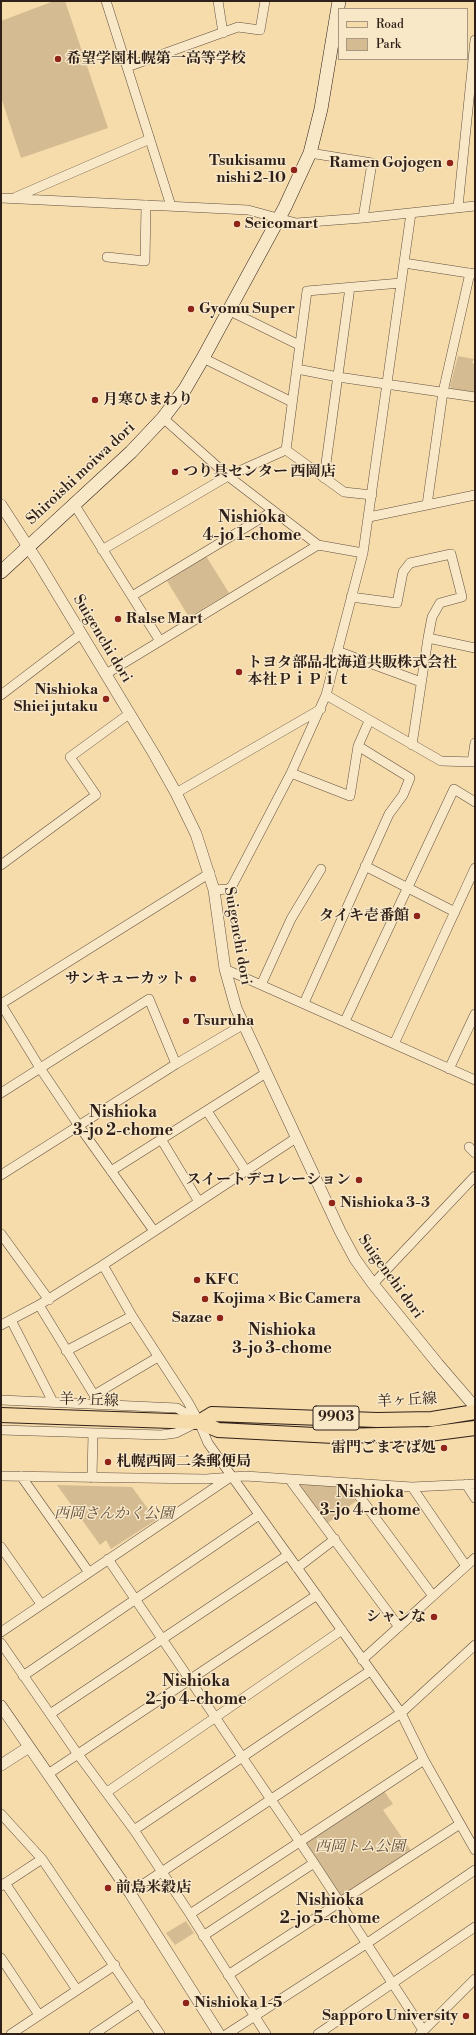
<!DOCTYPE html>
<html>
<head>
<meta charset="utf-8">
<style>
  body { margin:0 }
  #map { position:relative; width:476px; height:2035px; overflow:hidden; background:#f6dbab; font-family:"Libre Bodoni",serif }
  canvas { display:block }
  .frame { position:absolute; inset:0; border:2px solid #2f2019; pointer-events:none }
  .legend { position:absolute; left:338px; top:8px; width:130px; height:52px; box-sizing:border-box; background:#f9e8c8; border:1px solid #a89882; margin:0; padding:5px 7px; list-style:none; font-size:12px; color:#2f2019 }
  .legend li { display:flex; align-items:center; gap:8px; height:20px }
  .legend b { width:20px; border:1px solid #a89882 }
</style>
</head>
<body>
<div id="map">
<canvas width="476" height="2035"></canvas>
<div class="frame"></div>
<ul class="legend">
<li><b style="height:5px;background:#f6dbab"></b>Road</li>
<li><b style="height:11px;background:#d4bb92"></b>Park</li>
</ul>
</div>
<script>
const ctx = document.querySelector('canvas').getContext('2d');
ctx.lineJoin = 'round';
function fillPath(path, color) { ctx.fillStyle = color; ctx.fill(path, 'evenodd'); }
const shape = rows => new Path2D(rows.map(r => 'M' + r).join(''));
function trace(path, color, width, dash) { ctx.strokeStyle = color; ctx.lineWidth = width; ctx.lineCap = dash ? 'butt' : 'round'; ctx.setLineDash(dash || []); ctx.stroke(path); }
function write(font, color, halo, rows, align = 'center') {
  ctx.font = font + ' "Libre Bodoni","Noto Serif JP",serif'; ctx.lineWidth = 3; ctx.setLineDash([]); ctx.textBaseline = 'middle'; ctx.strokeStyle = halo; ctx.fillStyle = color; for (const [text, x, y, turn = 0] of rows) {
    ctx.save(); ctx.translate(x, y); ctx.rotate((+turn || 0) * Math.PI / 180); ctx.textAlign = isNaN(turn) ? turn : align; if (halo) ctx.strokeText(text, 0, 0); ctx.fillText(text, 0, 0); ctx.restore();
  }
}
fillPath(shape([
  [54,1,65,1,108,128,21,158,1,97,1,21],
  [458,356,474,359,472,363,475,364,475,392,452,389,450,386],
  [206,556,229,593,189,617,167,581],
  [296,1484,344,1486,356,1501,328,1523],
  [57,1485,132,1487,156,1520,111,1549,106,1540,100,1545],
  [384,1791,393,1804,383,1810,412,1852,341,1898,305,1843],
  [186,1921,194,1933,175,1945,166,1933]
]), '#d4bb92');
const minor = shape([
  [106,1,171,206],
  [218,1,223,33],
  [127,67,238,27,260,30,265,1],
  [310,153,372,163,363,218],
  [16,197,150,139],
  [1,198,248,210,296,223,363,218,475,206],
  [458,207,475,40],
  [107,257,145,261,146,205],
  [404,263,475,274],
  [230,311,299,345],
  [203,358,292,402],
  [297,369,338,377,475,397],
  [163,418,228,476,318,545,363,553],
  [286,450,344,492,372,495],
  [324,478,350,287],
  [74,504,160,641],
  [427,505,443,392,470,273],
  [369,517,475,495],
  [102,550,228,476,286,450,307,291,401,283],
  [132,596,273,511],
  [351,597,397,603,403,572,410,563,451,554,462,597,440,603,432,617,428,638],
  [337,651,421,682],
  [106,674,318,545],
  [1,695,81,634],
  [326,695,441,761,475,762],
  [412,745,428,638,475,648],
  [472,762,475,743],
  [291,773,350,796,358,746,369,721],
  [176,793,321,709],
  [1,865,96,795,70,757,129,714],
  [365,866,455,912],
  [214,890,228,889,232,886,291,773,326,695,363,553,411,213],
  [225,969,475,1080],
  [261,985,291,919,321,869],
  [304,1003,389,814,403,795,410,778,358,746],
  [1,1004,40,1068,79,1126,154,1231],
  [1,1004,210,873],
  [345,1021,454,789,475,802],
  [394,1044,475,868],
  [449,1069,475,1014],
  [1,1093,149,999,176,1064],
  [207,1111,246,1171],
  [161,1139,199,1202],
  [469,1147,475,1153],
  [111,1171,266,1073],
  [1,1175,176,1064,244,1024],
  [1,1234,49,1300],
  [103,1265,132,1316,188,1402,199,1422,208,1443,401,1713,424,1760,475,1850],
  [373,1284,475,1176],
  [39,1305,94,1395,96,1404],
  [11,1320,53,1402],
  [1,1325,39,1305,103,1265,296,1138],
  [66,1351,132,1316],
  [94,1395,158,1357],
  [1,1400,177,1408,198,1421],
  [1,1430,161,1435,176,1433,198,1422],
  [1,1476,206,1479,245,1476,412,1487,475,1484],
  [21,1476,88,1571],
  [92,1478,93,1433],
  [290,1480,399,1627],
  [466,1484,475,1498],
  [351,1485,433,1596],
  [412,1487,466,1566],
  [1,1547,41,1604],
  [108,1559,314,1863,423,2030],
  [297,1568,335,1539],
  [1,1632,229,1478],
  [1,1643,77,1753,134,1830,190,1914,266,2034],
  [362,1660,475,1558],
  [23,1676,259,1515],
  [50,1714,288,1555],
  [48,1774,317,1595],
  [107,1792,342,1630],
  [1,1814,42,1859,160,2034],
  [134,1830,370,1671],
  [5,1883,77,1990],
  [1,1886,42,1859],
  [130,1893,401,1713,475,1645],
  [190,1914,424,1760],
  [203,1936,314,1863],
  [1,1958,39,2015],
  [228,1975,460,1824],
  [11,2034,115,1965],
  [94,2034,140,2003],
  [227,2034,366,1944,475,1870],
  [318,2034,475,1927],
  [420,2034,475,1979]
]);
const tertiary = shape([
  [1,505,38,562,154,754,176,793,196,834,214,890,225,969,236,1008,340,1231,355,1259,373,1284,438,1364,475,1407],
  [1,1706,130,1893,219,2034],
  [1,1765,29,1747]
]);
const secondary = shape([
  [1,572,131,452,163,418,185,389,203,358,285,207,310,153,321,109,339,1]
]);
const primary = shape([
  [1,1415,199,1422,218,1430,334,1436,429,1434,475,1428],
  [199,1422,212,1414,377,1420,432,1419,475,1412]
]);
trace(minor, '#614f3e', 10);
trace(tertiary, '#614f3e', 12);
trace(secondary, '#2f2019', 14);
trace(primary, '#2f2019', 16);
trace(minor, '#f9e8c8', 9);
trace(tertiary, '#f9e8c8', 11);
trace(secondary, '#f9e8c8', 13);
trace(primary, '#f6dbab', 14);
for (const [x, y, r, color] of [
  [58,59,4,"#8f2418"],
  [450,163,4,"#8f2418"],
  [294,170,4,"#8f2418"],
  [237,224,4,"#8f2418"],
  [191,309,4,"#8f2418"],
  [95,400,4,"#8f2418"],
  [175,472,4,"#8f2418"],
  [118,619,4,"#8f2418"],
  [239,672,4,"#8f2418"],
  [106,699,4,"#8f2418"],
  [417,916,4,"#8f2418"],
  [193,979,4,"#8f2418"],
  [186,1021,4,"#8f2418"],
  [359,1180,4,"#8f2418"],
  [332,1203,4,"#8f2418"],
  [197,1280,4,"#8f2418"],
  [205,1299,4,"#8f2418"],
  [220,1318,4,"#8f2418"],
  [444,1448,4,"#8f2418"],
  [108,1462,4,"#8f2418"],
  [434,1617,4,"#8f2418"],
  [108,1888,4,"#8f2418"],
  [186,2003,4,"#8f2418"],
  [466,2016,4,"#8f2418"]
]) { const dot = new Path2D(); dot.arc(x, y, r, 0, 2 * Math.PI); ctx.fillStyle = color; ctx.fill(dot); trace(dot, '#f9e8c8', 1.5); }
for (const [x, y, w] of [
  [336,1418,46]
]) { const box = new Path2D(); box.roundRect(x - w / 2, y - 12, w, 24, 3); ctx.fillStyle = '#f9e8c8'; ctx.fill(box); trace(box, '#2f2019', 1); }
write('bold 14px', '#2f2019', null, [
  ["9903",336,1418]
]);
write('bold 15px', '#2f2019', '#f9e8c8', [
  ["希望学園札幌第一高等学校",66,59],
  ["Tsukisamu",286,161,"right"],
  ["nishi 2-10",286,178,"right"],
  ["Ramen Gojogen",442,163,"right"],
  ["Seicomart",245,224],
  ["Gyomu Super",199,309],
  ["月寒ひまわり",103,400],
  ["つり具センター 西岡店",183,472],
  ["Ralse Mart",126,619],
  ["トヨタ部品北海道共販株式会社",247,663],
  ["本社ＰｉＰｉｔ",247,680],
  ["Nishioka",98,690,"right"],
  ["Shiei jutaku",98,707,"right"],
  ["タイキ壱番館",409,916,"right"],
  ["サンキューカット",185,979,"right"],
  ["Tsuruha",194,1021],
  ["スイートデコレーション",351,1180,"right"],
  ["Nishioka 3-3",340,1203],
  ["KFC",205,1280],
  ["Kojima × Bic Camera",213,1299],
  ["Sazae",212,1318,"right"],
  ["雷門ごまそば処",436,1448,"right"],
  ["札幌西岡二条郵便局",116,1462],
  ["シャンな",426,1617,"right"],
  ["前島米穀店",116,1888],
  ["Nishioka 1-5",194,2003],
  ["Sapporo University",458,2016,"right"]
], 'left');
write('15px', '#2f2019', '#f9e8c8', [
  ["Shiroishi moiwa dori",81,474,-43],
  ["Suigenchi dori",102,639,59],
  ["Suigenchi dori",237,936,80],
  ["Suigenchi dori",390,1277,54],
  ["羊ヶ丘線",89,1401,2],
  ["羊ヶ丘線",407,1401,-3]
]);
write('italic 15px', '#614e3d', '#f9e8c8', [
  ["西岡さんかく公園",114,1514],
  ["西岡トム公園",360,1847]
]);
write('bold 16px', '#2f2019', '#f9e8c8', [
  ["Nishioka",252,518],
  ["4-jo 1-chome",252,536],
  ["Nishioka",123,1113],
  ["3-jo 2-chome",123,1131],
  ["Nishioka",282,1331],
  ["3-jo 3-chome",282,1349],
  ["Nishioka",370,1493],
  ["3-jo 4-chome",370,1511],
  ["Nishioka",196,1682],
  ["2-jo 4-chome",196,1700],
  ["Nishioka",330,1901],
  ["2-jo 5-chome",330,1919]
]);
</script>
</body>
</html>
